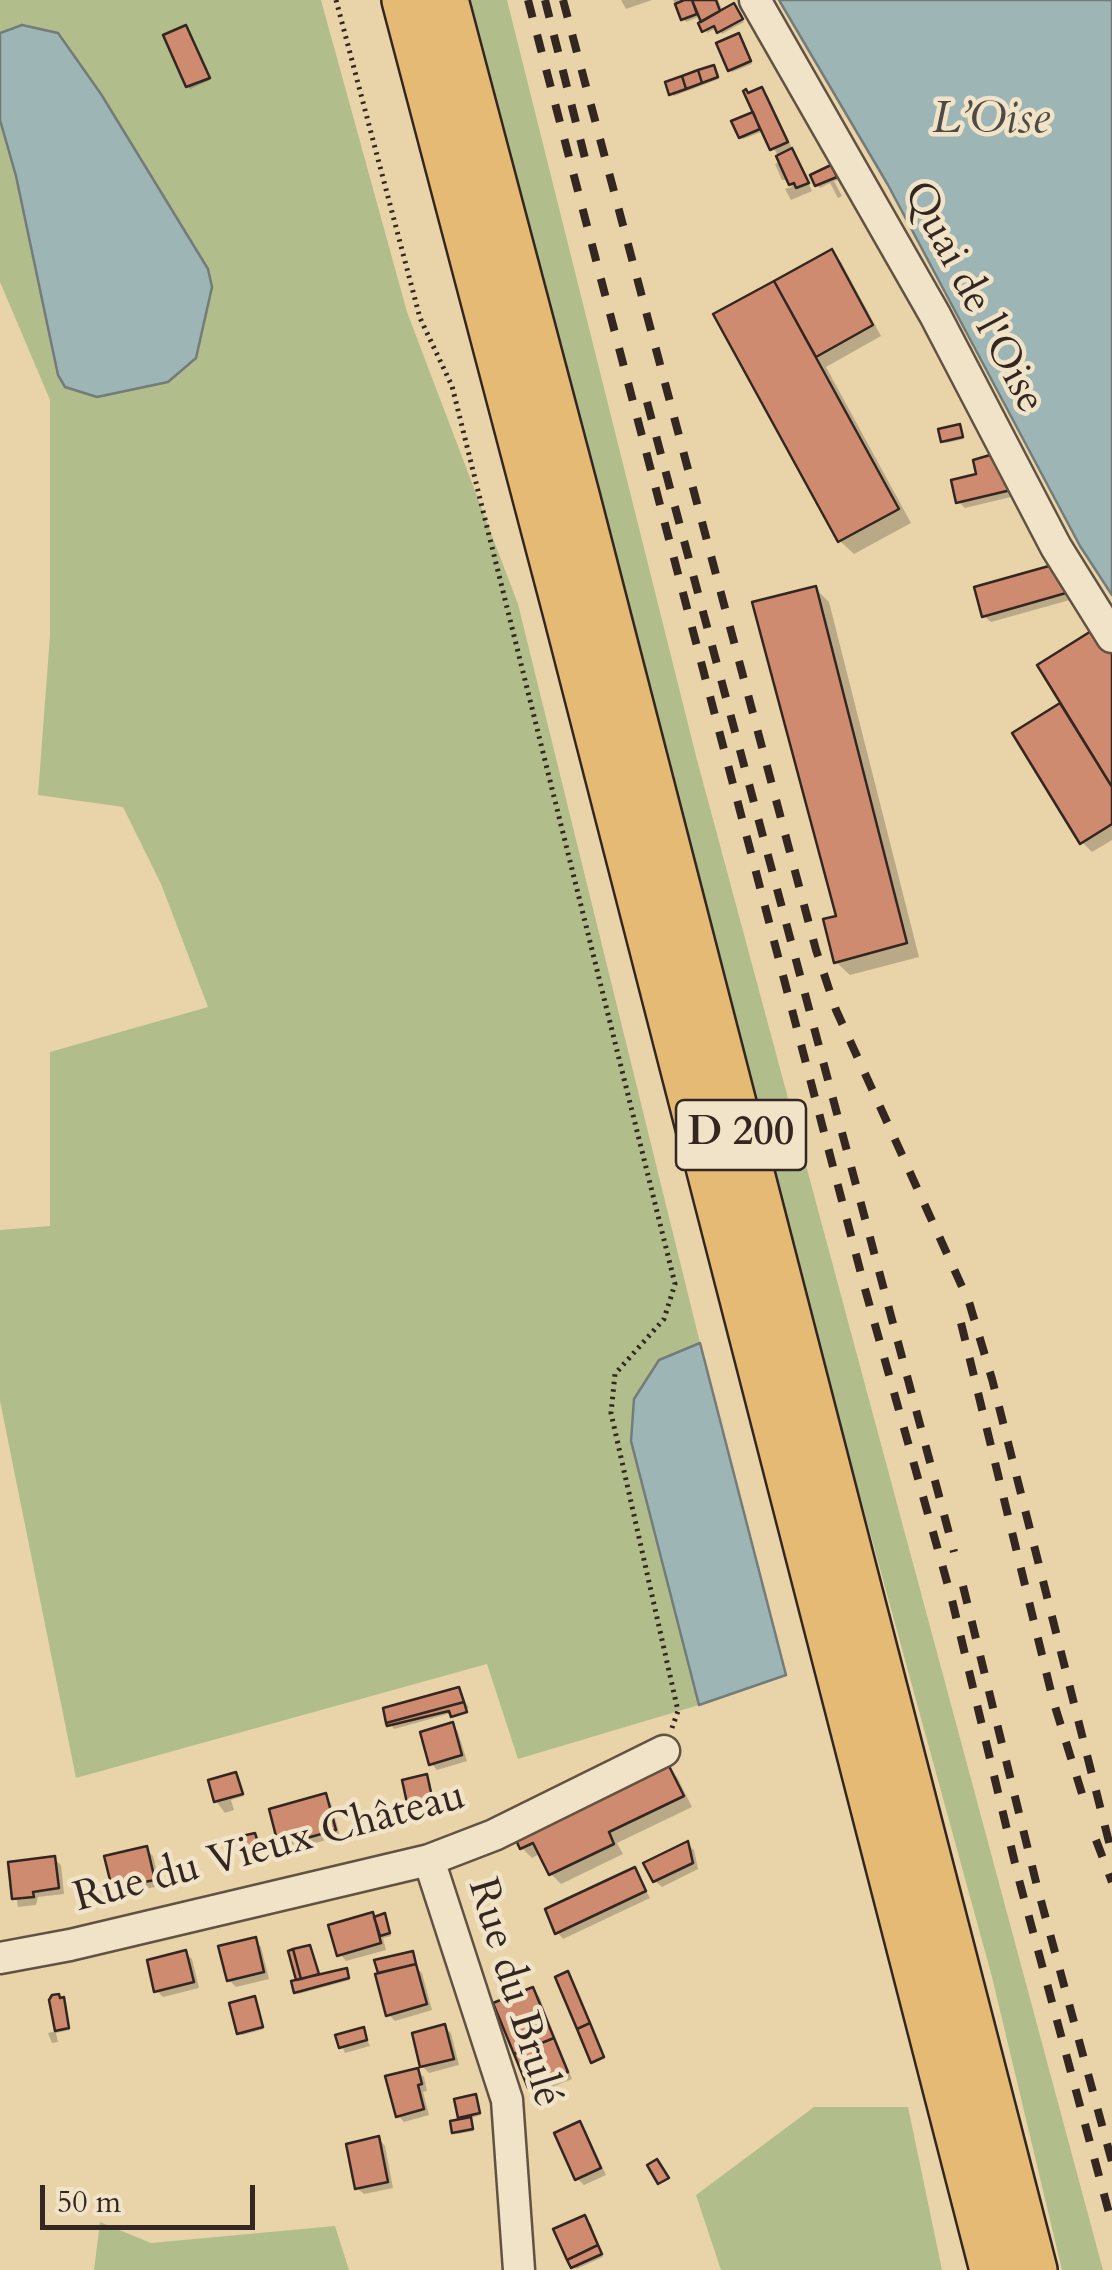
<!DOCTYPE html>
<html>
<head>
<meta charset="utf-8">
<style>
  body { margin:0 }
  #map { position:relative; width:1112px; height:2270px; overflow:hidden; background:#e9d4a9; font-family:Cardo,serif }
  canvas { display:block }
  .scale { position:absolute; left:40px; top:2185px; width:215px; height:45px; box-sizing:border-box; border:5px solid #342621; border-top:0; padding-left:12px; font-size:30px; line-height:35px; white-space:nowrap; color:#342621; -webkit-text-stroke:8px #f1e3c7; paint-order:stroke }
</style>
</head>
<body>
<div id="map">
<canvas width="1112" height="2270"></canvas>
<div class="scale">50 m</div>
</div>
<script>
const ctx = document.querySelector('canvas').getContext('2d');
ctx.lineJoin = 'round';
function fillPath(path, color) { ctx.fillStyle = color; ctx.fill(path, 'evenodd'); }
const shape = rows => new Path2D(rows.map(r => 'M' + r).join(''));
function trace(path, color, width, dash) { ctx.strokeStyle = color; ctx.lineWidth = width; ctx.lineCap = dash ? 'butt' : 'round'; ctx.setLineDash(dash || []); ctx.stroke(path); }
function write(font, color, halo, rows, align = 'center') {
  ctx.font = font + ' Cardo,serif'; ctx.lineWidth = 9; ctx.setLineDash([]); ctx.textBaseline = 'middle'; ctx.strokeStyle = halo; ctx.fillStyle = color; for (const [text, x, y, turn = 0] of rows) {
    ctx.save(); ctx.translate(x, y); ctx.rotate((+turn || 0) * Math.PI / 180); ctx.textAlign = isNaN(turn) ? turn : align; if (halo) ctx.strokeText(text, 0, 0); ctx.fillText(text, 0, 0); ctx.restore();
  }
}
fillPath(shape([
  [0,0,321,0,407,312,518,604,700,1343,659,1360,631,1441,699,1705,518,1759,487,1664,76,1778,0,1401,0,1230,50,1226,50,1052,208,1007,161,884,123,807,38,795,50,635,50,400,0,282,0,120,16,176,39,290,101,94,58,33,22,25,0,33],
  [464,0,507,0,696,756,1103,2270,1062,2270,992,1977,659,763],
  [814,2107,908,2107,942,2270,721,2270,696,2195],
  [100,2222,151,2243,335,2226,349,2270,94,2270]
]), '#b1be8c');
const water = shape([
  [779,0,1112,0,1112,595,1080,546,888,185,779,0],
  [22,25,58,33,101,94,208,269,212,287,196,358,168,382,97,397,65,387,58,375,16,176,0,120,0,33,22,25],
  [700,1343,786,1675,699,1705,631,1441,634,1399,659,1360,700,1343]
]);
fillPath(water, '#9eb5b5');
trace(water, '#747c7a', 2.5);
fillPath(shape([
  [621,0,652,0,626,9],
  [673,0,718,0,723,12,736,9,744,22,722,34,718,27,707,33,701,16,686,22],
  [188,30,210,80,190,89,188,86],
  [739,36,752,64,732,72,730,70],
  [713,68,719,79,674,96,672,94],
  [762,90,768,96,812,191,791,200,785,189,792,187,789,180,782,180,775,164,781,161,764,131,743,139,741,137,756,114],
  [833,171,838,180,834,181,842,196,838,198,830,183,820,188,817,185],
  [831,252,841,262,881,336,826,367,911,523,854,554,840,541,717,315],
  [959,426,964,439,946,443,944,441],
  [990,458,1015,496,965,508,959,502],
  [1056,567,1077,598,991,622,984,616],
  [815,588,829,602,919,957,850,975,836,962,839,918],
  [1112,649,1112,840,1092,852,1082,842,1060,706,1067,714,1041,666],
  [458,1690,469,1708,394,1729,388,1722],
  [452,1725,458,1732,467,1761,437,1770,431,1763],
  [667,1767,677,1777,692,1807,617,1843,623,1854,561,1884,551,1874,541,1853,532,1858,522,1848],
  [236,1774,244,1796,231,1800,234,1810,225,1813,216,1801],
  [426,1777,433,1800,412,1804,409,1802],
  [325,1796,331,1803,340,1836,312,1844,301,1833,304,1842,283,1847,272,1811],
  [687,1844,694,1850,698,1869,662,1887,655,1881],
  [146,1849,153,1856,160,1886,121,1894,115,1887],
  [54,1859,61,1865,64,1894,38,1897,36,1905,18,1907,11,1864],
  [634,1870,650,1898,563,1939,557,1932],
  [372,1915,376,1919,385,1916,387,1919,391,1936,383,1938,386,1950,346,1961,340,1954],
  [255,1940,261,1947,269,1979,236,1987,229,1980],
  [310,1947,320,1976,346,1970,350,1980,298,1994,296,1991],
  [185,1952,192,1959,199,1988,163,1997,156,1990],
  [412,1953,417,1965,414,1965,422,1973,432,2010,395,2021,388,2014,380,1972],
  [532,1990,539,1996,572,2079,537,2093,530,2087],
  [254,1999,264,2029,242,2035,239,2033],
  [51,2000,65,2002,70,2030,56,2033,58,2042,52,2043,48,2033,57,2031],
  [444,2027,451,2033,459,2065,429,2073,422,2066],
  [363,2030,370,2046,345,2053,338,2036],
  [417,2071,424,2077,427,2091,423,2092,429,2115,404,2122,398,2115],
  [475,2097,481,2115,471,2118,474,2131,457,2134,454,2132,462,2121,457,2101],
  [580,2124,586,2131,606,2175,584,2185,577,2178],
  [379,2139,385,2146,393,2188,364,2194,357,2188],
  [584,2218,591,2224,603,2257,576,2269,556,2231]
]), '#0003');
const building = shape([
  [684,0,692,0,697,14,681,20,675,4,684,0],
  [692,0,716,0,720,11,701,22,692,0],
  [734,3,743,19,717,33,714,26,702,32,698,23,734,3],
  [186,25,210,78,186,87,163,35,186,25],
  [739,33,751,61,728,71,716,43,739,33],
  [714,65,718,77,702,83,698,70,714,65],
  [698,70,702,83,686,89,682,76,698,70],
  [682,76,686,89,669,95,665,82,682,76],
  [762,87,788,142,770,150,743,91,746,89,748,93,762,87],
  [753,112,760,129,739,138,731,121,753,112],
  [792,148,809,183,796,188,794,183,789,185,776,156,792,148],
  [831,165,837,177,815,186,810,175,831,165],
  [832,249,873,325,816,357,774,281,832,249],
  [774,281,899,509,838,542,713,314,774,281],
  [960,424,963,437,941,442,938,429,960,424],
  [990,455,1011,490,956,503,951,480,976,474,973,460,990,455],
  [1056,564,1073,591,982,617,974,587,1056,564],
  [816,586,907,943,834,963,823,919,836,916,752,602,816,586],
  [1096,628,1112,654,1112,787,1037,665,1096,628],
  [1060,703,1112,787,1112,824,1080,844,1012,733,1060,703],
  [459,1687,464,1702,386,1723,383,1708,459,1687],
  [464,1702,467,1712,451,1717,449,1711,387,1726,386,1723,464,1702],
  [453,1722,462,1755,429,1765,420,1732,453,1722],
  [668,1764,684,1796,609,1832,614,1844,549,1875,533,1843,520,1849,515,1838,668,1764],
  [236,1772,243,1794,214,1802,208,1780,236,1772],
  [427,1774,432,1797,407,1803,402,1780,427,1774],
  [326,1793,336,1830,303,1839,302,1834,277,1840,269,1809,326,1793],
  [255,1833,262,1855,248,1858,242,1836,255,1833],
  [688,1841,693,1863,653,1882,643,1863,688,1841],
  [147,1846,155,1880,112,1888,104,1856,147,1846],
  [55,1856,59,1888,33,1892,34,1897,12,1899,8,1862,55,1856],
  [635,1867,646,1891,555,1934,545,1909,635,1867],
  [373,1912,381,1943,337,1956,328,1925,373,1912],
  [385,1913,390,1933,380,1936,374,1917,385,1913],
  [256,1937,264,1972,227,1981,218,1946,256,1937],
  [310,1945,319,1974,301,1979,293,1949,310,1945],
  [293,1949,301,1979,296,1980,288,1951,293,1949],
  [186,1950,194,1982,154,1992,147,1960,186,1950],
  [413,1951,416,1964,378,1973,374,1960,413,1951],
  [416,1964,427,2004,386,2016,375,1974,416,1964],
  [347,1968,349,1978,294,1993,291,1981,347,1968],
  [568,1971,590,2023,577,2029,555,1977,568,1971],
  [533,1987,554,2038,514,2054,493,2003,533,1987],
  [59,1994,60,1998,64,1997,69,2028,55,2031,49,2000,52,1995,59,1994],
  [255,1996,263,2027,237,2034,229,2003,255,1996],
  [590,2023,604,2057,591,2063,577,2029,590,2023],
  [445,2024,454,2059,420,2067,412,2033,445,2024],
  [364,2027,367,2040,339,2048,335,2035,364,2027],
  [554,2038,568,2072,528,2088,514,2054,554,2038],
  [418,2068,422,2084,418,2085,424,2109,396,2117,385,2076,418,2068],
  [476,2094,480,2113,458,2118,454,2099,476,2094],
  [471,2117,473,2129,452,2133,450,2121,471,2117],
  [580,2121,601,2168,575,2180,554,2133,580,2121],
  [379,2136,388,2182,355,2189,346,2144,379,2136],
  [657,2159,669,2178,658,2184,647,2165,657,2159],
  [585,2215,598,2245,567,2260,553,2229,585,2215],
  [598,2245,602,2254,571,2268,567,2260,598,2245]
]);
fillPath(building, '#cf8b6f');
trace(building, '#342621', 2.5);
const minor = shape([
  [755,0,935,315,1056,547,1112,637],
  [429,1860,507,2100,519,2270],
  [0,1958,70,1945,429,1860,494,1835,664,1751]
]);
const highway = shape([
  [405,0,566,611,993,2270],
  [445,0,576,495,1034,2270]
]);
trace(minor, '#615243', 35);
trace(highway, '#342621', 50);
trace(shape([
  [336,0,420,318,452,386,675,1284,664,1319,615,1374,611,1413,678,1711,672,1728]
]), '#342621', 5, [2.5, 5]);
trace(minor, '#f1e3c7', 30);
trace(highway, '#e4ba74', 45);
trace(shape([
  [528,0,865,1289,952,1600,1019,1880,1112,2224],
  [545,0,589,174],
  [563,0,816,950,836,1010,969,1302,992,1379,1112,1854],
  [647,402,954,1552],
  [961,1323,1053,1700,1083,1797],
  [963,1586,1037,1886,1112,2162],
  [1096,1840,1112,1882]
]), '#342621', 8, [18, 18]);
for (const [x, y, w] of [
  [741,1135,130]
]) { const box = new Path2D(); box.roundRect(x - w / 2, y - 35, w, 70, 8); ctx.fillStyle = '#f1e3c7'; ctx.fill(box); trace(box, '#342621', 2.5); }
write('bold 40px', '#342621', null, [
  ["D 200",741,1135]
]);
write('42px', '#342621', '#f1e3c7', [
  ["Quai de l'Oise",972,298,62],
  ["Rue du Vieux Château",270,1849,-15],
  ["Rue du Brulé",513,1993,73]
]);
write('italic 45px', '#4e4a46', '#f1e3c7', [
  ["L’Oise",991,122]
]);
</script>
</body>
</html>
